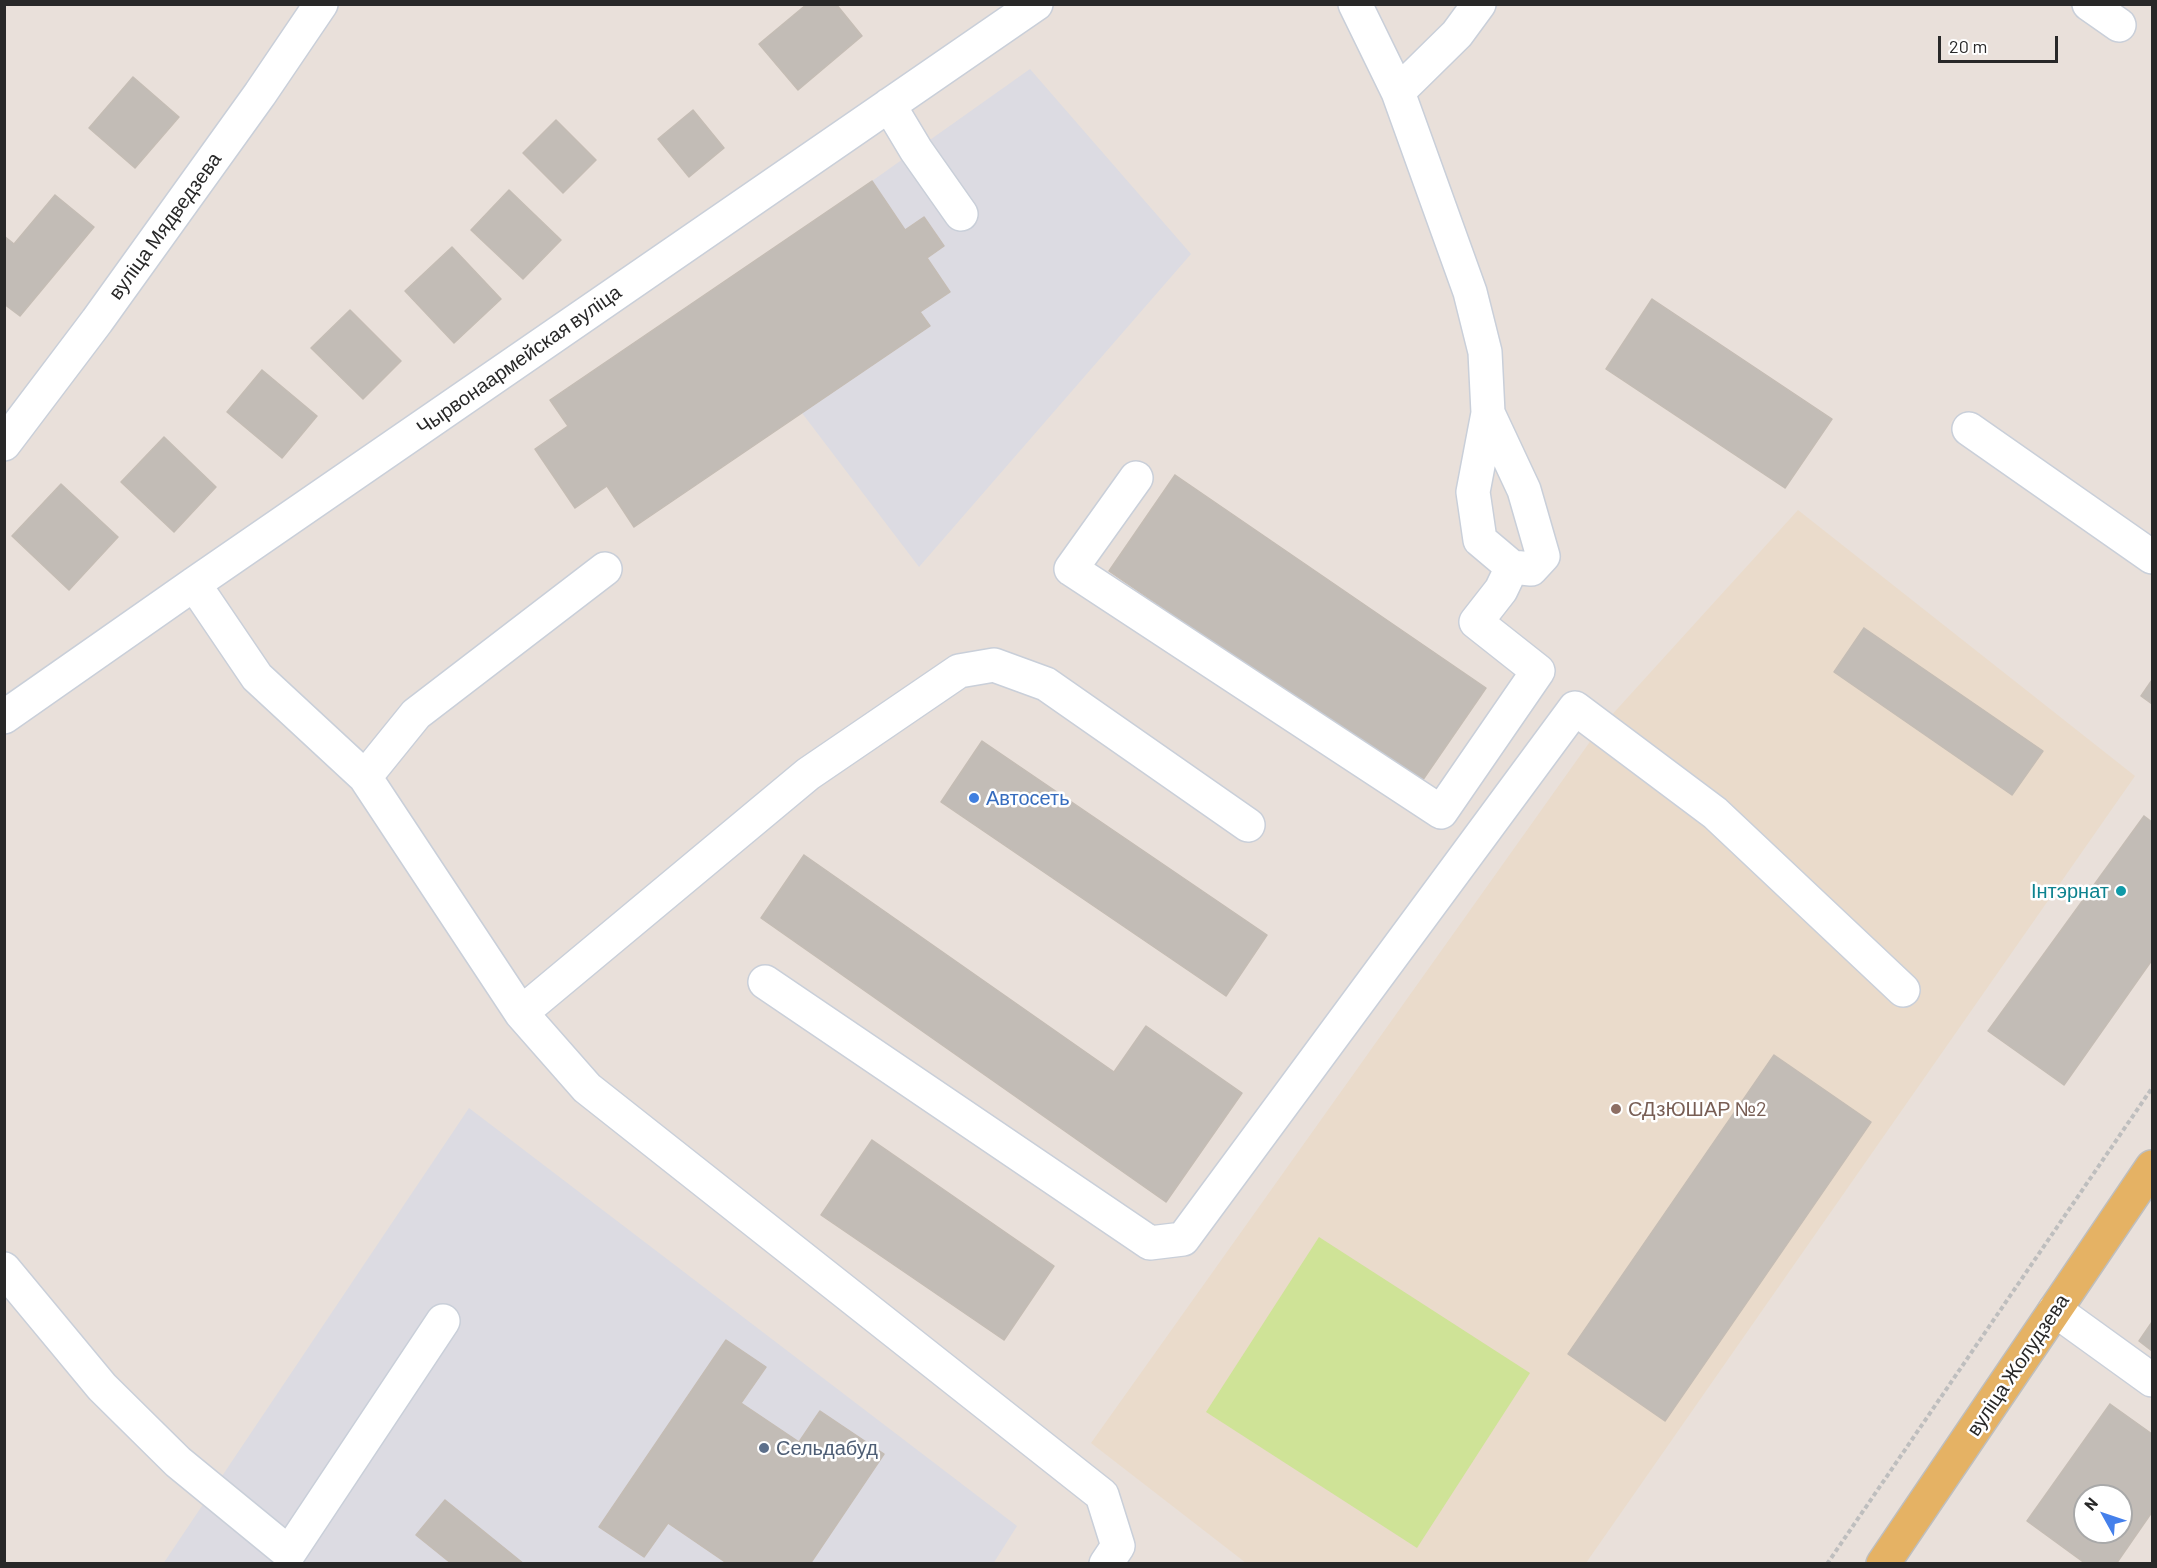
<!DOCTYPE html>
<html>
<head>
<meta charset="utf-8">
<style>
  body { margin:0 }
  #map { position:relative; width:2157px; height:1568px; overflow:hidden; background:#e9e0da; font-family:Barlow,sans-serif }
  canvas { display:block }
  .frame { position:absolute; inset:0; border:6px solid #282828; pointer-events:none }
  .north { position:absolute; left:2073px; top:1484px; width:60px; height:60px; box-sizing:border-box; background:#fff; border:2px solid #a9a9a9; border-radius:50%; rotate:310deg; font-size:16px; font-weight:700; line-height:24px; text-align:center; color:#282828 }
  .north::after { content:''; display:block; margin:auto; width:21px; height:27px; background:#4580eb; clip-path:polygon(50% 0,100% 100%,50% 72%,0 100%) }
  .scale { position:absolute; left:1938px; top:36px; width:120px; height:27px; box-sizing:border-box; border:3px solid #282828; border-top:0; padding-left:8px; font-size:18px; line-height:21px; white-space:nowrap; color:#282828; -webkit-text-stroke:4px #fff; paint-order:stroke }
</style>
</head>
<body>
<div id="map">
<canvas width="2157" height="1568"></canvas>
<div class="frame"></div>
<div class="north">N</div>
<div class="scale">20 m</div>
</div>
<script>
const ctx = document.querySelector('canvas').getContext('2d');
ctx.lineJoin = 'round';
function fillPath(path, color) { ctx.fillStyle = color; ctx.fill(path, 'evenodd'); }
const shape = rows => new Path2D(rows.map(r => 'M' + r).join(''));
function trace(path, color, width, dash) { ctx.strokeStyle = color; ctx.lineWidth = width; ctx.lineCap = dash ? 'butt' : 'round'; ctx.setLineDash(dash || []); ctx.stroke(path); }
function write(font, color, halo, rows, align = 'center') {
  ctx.font = font + ' Barlow,sans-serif'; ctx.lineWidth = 5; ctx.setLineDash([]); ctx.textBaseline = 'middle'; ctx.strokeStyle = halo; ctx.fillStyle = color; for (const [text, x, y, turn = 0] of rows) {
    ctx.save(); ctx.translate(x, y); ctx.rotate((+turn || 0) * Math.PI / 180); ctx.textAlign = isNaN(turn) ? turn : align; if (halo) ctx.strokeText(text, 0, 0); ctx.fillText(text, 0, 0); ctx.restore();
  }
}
fillPath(shape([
  [1030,69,1191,254,919,567,802,413,718,286,872,181],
  [469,1108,1017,1526,993,1564,163,1564]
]), '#dcdbe2');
fillPath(shape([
  [1798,510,2135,776,1586,1563,1246,1563,1091,1443,1599,729]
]), '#eadbcb');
fillPath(shape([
  [1319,1237,1530,1373,1417,1548,1206,1412]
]), '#cfe397');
const building = shape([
  [807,4,836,4,862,36,798,90,759,44,807,4],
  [133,77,179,117,135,168,89,128,133,77],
  [693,110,724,148,689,177,658,139,693,110],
  [556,120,596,160,563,193,523,153,556,120],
  [872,181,905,230,924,217,944,246,927,258,950,292,920,312,930,326,634,527,607,486,575,508,535,449,568,426,550,400,872,181],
  [509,190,561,240,523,279,471,230,509,190],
  [55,195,94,227,20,316,4,304,4,236,14,244,55,195],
  [452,247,501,299,454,343,405,291,452,247],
  [1652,299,1832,419,1785,488,1606,369,1652,299],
  [350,310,401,361,363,399,311,348,350,310],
  [262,370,317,416,282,458,227,412,262,370],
  [164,437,216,487,174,532,121,482,164,437],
  [1175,475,1486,688,1420,784,1109,571,1175,475],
  [61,484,118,537,69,590,12,536,61,484],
  [1864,628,2043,751,2012,795,1834,672,1864,628],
  [2152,680,2152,704,2141,696,2152,680],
  [982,741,1267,935,1226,996,941,802,982,741],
  [2144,816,2152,822,2152,960,2064,1085,1988,1031,2144,816],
  [804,855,1114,1072,1146,1026,1242,1093,1166,1202,761,918,804,855],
  [1774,1055,1871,1122,1665,1421,1568,1354,1774,1055],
  [872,1140,1054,1266,1004,1340,821,1215,872,1140],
  [2152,1322,2152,1351,2139,1341,2152,1322],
  [726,1340,766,1367,741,1403,799,1442,820,1411,884,1454,810,1564,728,1564,668,1523,644,1557,599,1527,726,1340],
  [2110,1404,2152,1434,2152,1512,2116,1564,2086,1564,2027,1521,2110,1404],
  [2085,1496,2121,1496,2121,1532,2085,1532,2085,1496],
  [445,1500,524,1564,452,1564,416,1535,445,1500]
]);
fillPath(building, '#c2bcb6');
trace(building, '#c4bcb4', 1.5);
const minor = shape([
  [1355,4,1398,92,1470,292,1485,352,1488,413,1473,492,1480,540,1512,567,1531,569,1543,556,1524,490,1488,413],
  [2089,4,2119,25],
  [1398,92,1457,34,1479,4],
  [889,105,916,150,961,214],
  [1969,429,2152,557],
  [4,444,97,321,260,94,321,4],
  [1136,478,1071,569,1441,812,1538,671,1476,622,1501,590,1512,567],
  [194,584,257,677,365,777,521,1013,587,1088,1102,1495,1118,1546,1106,1564],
  [4,717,194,584,1036,4],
  [365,777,416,714,605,569],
  [765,982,1150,1243,1183,1239,1575,708,1715,813,1903,990],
  [521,1013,808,774,959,671,994,665,1046,684,1248,825],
  [4,1269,102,1387,178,1462,289,1553,443,1321],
  [2055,1310,2152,1380]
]);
const major = shape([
  [1883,1564,2152,1167]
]);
trace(minor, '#c9cfd9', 36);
trace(major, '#bebebe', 36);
trace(shape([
  [1827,1564,2152,1088]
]), '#bebebe', 4, [4.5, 3]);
trace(minor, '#fff', 33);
trace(major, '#e5b264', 33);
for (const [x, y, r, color] of [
  [974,798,6,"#3f7fe0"],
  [2121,891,6,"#0f9aa8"],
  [1616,1109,6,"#8d6e63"],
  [764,1448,6,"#5c6f8a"]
]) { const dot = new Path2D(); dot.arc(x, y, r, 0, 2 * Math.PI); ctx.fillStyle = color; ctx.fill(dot); trace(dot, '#fff', 2); }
write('20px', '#282828', '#fff', [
  ["вуліца Мядведзева",165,226,-54],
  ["Чырвонаармейская вуліца",519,360,-35],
  ["вуліца Жолудзева",2018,1365,-56]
]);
write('20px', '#366cbe', '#fff', [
  ["Автосеть",986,798]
], 'left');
write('20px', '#0d838f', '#fff', [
  ["Інтэрнат",2109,891]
], 'right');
write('20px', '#785e54', '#fff', [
  ["СДзЮШАР №2",1628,1109]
], 'left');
write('20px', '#4e5e75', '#fff', [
  ["Сельдабуд",776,1448]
], 'left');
</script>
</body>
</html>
